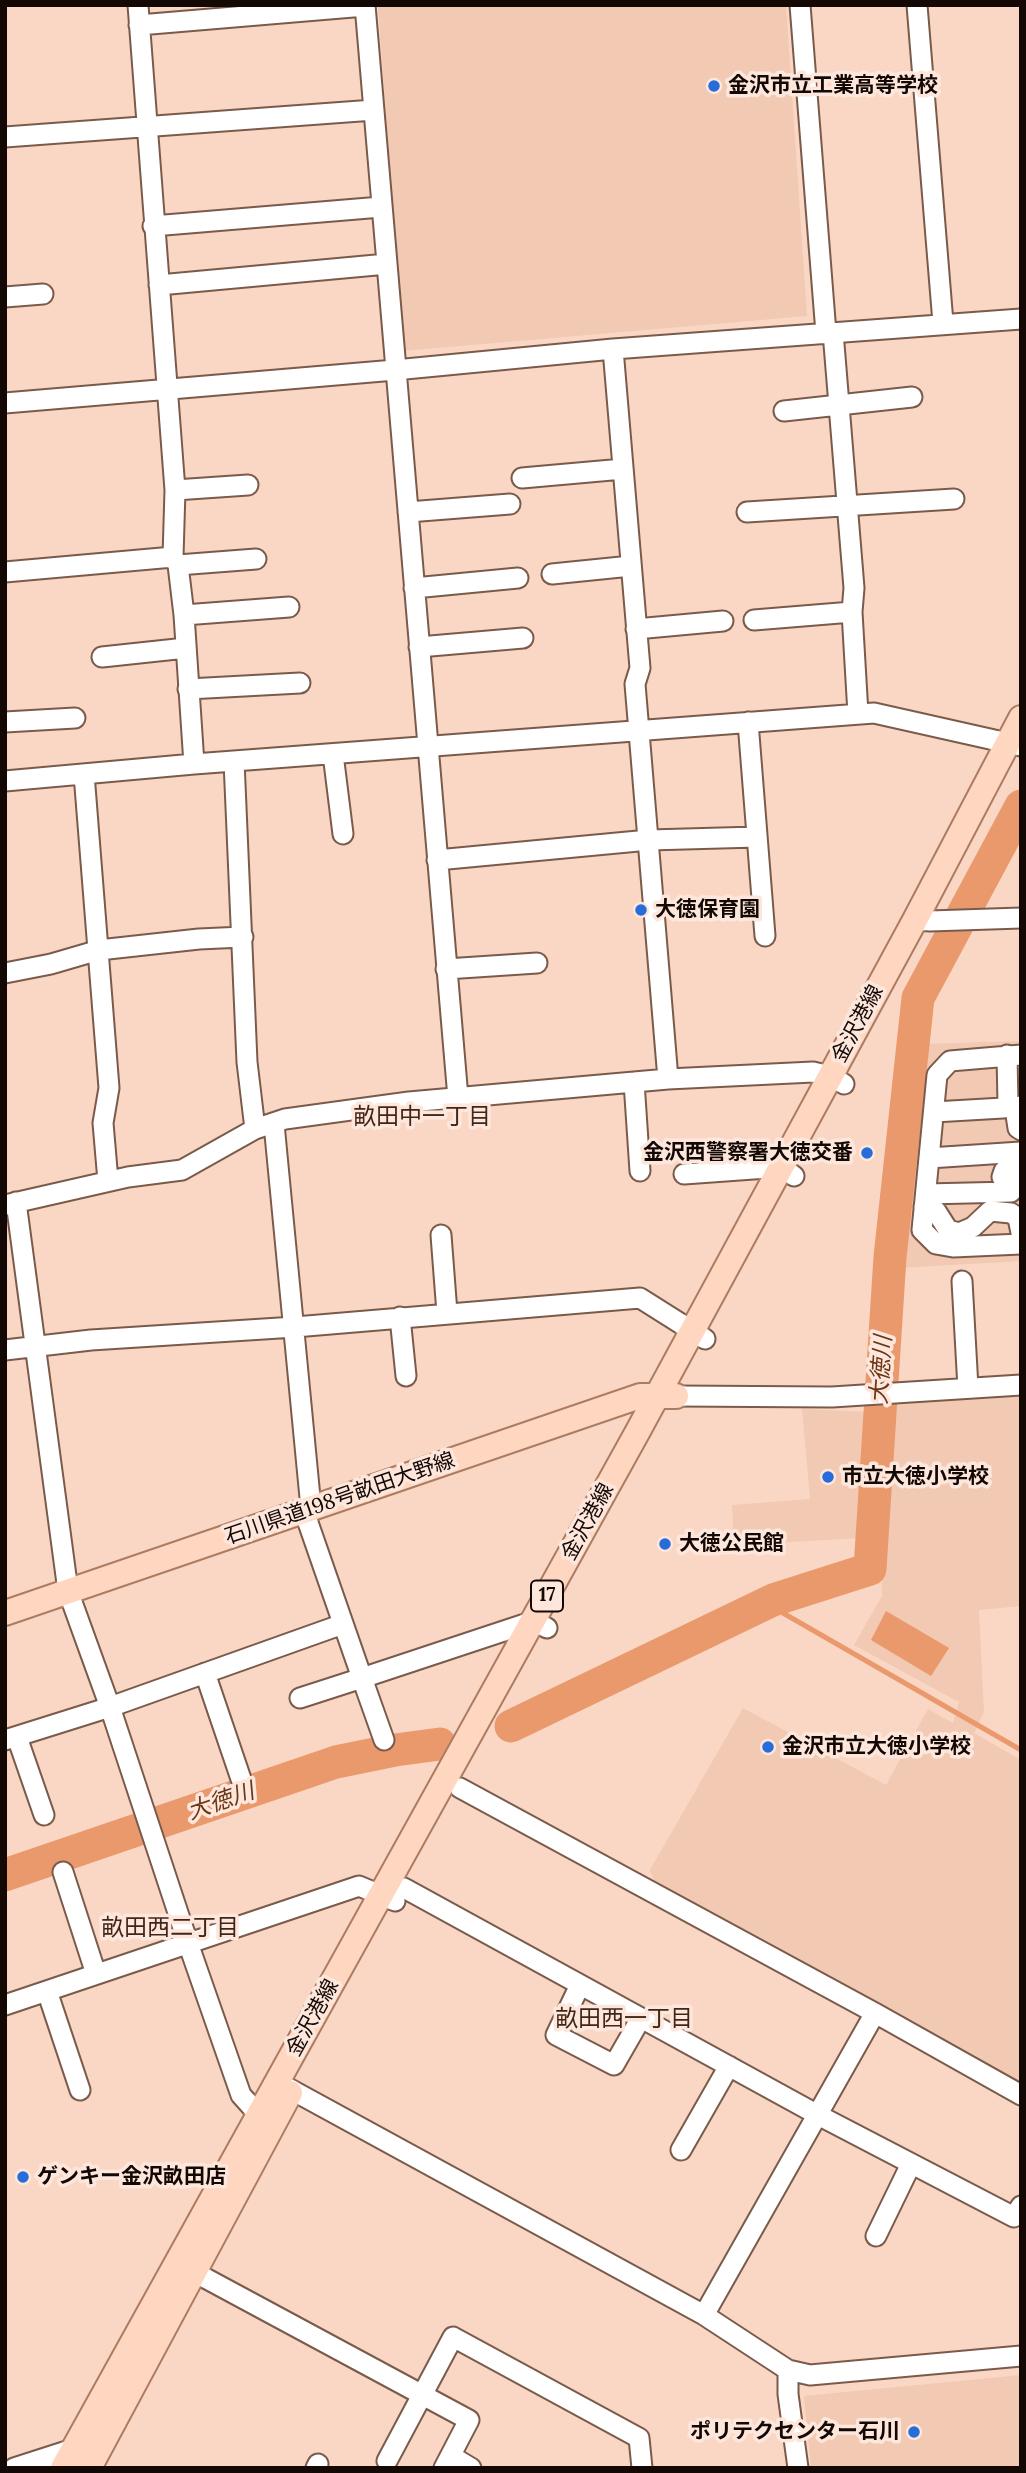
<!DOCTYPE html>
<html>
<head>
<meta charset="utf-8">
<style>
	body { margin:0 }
	#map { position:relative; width:1026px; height:2473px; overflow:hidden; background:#fad7c4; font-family:Lora,serif }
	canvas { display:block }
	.frame { position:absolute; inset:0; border:7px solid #130804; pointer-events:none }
</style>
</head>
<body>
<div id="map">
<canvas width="1026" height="2473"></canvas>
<div class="frame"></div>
</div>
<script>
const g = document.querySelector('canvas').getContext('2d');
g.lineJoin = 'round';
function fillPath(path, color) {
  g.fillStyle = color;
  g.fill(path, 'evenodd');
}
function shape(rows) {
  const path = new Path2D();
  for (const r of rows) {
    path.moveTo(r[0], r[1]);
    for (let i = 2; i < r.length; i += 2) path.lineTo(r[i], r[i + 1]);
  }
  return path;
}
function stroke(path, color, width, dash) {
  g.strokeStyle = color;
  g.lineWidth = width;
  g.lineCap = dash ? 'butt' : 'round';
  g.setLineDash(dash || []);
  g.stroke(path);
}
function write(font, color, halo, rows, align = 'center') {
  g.font = font + ' Lora,"Noto Sans JP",serif';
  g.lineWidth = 7;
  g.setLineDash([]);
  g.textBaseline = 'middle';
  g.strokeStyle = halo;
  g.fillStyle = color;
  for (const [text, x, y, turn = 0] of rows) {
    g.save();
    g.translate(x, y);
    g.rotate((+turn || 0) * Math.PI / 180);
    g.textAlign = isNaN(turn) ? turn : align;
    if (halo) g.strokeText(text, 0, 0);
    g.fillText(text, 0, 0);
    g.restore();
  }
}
fillPath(shape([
	[378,5,786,5,807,316,403,351],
	[1021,1041,1021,1261,899,1268,922,1044],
	[1021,1394,1021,1606,979,1610,984,1712,974,1733,1021,1760,1021,2085,656,1886,650,1870,743,1708,886,1785,928,1709,953,1723,959,1702,854,1645,882,1596,880,1537,734,1545,732,1505,810,1499,802,1409,870,1412,871,1403],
	[1021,2375,1021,2468,811,2468,804,2396]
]), '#f2c9b2');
fillPath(shape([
	[886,1611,949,1648,931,1676,871,1640]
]), '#ea996c');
stroke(shape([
	[773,1600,783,1613,1021,1750]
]), '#ea996c', 5);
stroke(shape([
	[511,1726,773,1600,870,1569,890,1257,918,998,1021,806],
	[5,1875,336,1762,395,1750,440,1744]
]), '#ea996c', 33);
const minor = shape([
	[138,5,175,490,173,557,178,565,184,615,194,764],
	[365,5,458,1098],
	[800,5,826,333],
	[917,5,943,323],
	[139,25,365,6],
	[5,137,374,110],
	[153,226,381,207],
	[159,285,387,264],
	[5,297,43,294],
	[833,332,854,588,852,612,858,714],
	[613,349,640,668,635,684,668,1079,813,1072,830,1076,844,1084],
	[5,403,395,370,613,349,1021,319],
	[784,411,912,397],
	[522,478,623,469],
	[175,490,248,485],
	[408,512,510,504],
	[747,512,954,499],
	[178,565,256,559],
	[5,572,173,557],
	[552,574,631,566],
	[414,588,518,578],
	[184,615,289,607],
	[754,620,852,612],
	[636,629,723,621],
	[419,647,523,638],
	[102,657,186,648],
	[188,689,300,683],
	[5,722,75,718],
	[748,722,765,936],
	[333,754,343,834],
	[234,761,247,1062,255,1129],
	[84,774,109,1088,103,1123,108,1181],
	[5,781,194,764,874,713,1021,746],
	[437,860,649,840,757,837],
	[915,920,930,921,1021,918],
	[446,969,537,963],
	[5,973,51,964,99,950,199,939,243,937],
	[1021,1055,950,1061,937,1075,922,1230,936,1244,953,1247,1021,1244],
	[634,1082,640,1171],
	[1021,1106,1016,1115,1018,1128,1021,1130],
	[934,1112,1003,1108,1008,1105,1007,1055],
	[274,1124,311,1508],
	[929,1158,1021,1152],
	[684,1174,781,1167,794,1176],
	[1020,1183,1010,1186,1005,1183,1002,1177,1004,1171,1009,1167,1016,1167,1021,1171],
	[926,1194,1011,1192,1010,1186],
	[16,1202,68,1591,110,1707,188,1943,241,2095,258,2114,270,2121],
	[5,1205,128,1177,182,1170,255,1129,285,1119,409,1102,668,1079],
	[924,1207,936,1211,948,1230,959,1233,973,1227,990,1211,1011,1213,1018,1218,1021,1233],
	[441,1235,447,1313],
	[962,1281,968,1388],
	[400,1317,406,1376],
	[5,1350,91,1340,295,1327,640,1298,705,1339],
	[676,1396,832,1397,1021,1385],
	[304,1511,362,1678,534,1621,547,1628],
	[205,1673,241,1779],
	[300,1698,362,1678,384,1740],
	[17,1737,44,1815],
	[5,1740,110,1707,343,1624],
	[460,1788,875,2013,1021,2095],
	[63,1872,96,1974],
	[404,1888,818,2115,1014,2217,1021,2206],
	[580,1985,556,2035,614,2065,641,2018],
	[47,1991,80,2090],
	[5,2005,359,1886,395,1901],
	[279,2083,704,2315,788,2370,810,2375,1021,2356],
	[681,2150,729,2066],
	[876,2236,911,2164],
	[194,2272,469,2420,444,2468],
	[704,2315,875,2013],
	[788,2370,788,2394,798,2468],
	[451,2456,471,2468],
	[387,2461,453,2337,639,2438,642,2468],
	[14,2468,73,2449],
	[316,2468,318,2464]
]);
const major = shape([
	[5,1613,640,1396,676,1396],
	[63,2468,638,1431,915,920,1021,718],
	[89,2468,290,2093]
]);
stroke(minor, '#7a5b4b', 23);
stroke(major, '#ac7c62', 28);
stroke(minor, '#fff', 19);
stroke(major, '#ffd6bf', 24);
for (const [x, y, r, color] of [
	[714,86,7,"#276cd8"],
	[641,910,7,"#276cd8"],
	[867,1153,7,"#276cd8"],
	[828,1477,7,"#276cd8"],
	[665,1544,7,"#276cd8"],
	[768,1747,7,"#276cd8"],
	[23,2177,7,"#276cd8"],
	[914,2432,7,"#276cd8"]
]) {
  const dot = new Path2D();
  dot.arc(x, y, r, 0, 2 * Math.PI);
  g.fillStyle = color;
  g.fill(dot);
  stroke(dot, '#fde7dc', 2.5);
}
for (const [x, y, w] of [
	[547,1596,32]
]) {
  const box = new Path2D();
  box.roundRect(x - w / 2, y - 15.5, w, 31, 5);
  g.fillStyle = '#fde7dc';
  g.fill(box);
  stroke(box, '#130804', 2);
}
write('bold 19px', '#130804', null, [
	["17",547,1596]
]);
write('bold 21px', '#130804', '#fde7dc', [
	["金沢市立工業高等学校",728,86],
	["大徳保育園",655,910],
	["金沢西警察署大徳交番",853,1153,"right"],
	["市立大徳小学校",842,1477],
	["大徳公民館",679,1544],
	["金沢市立大徳小学校",782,1747],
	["ゲンキー金沢畝田店",37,2177],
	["ポリテクセンター石川",900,2432,"right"]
], 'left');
write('21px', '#130804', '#fde7dc', [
	["金沢港線",858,1024,-62],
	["石川県道198号畝田大野線",340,1499,-19],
	["金沢港線",588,1522,-61],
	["金沢港線",313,2018,-61]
]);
write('23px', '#412617', '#fde7dc', [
	["畝田中一丁目",422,1117],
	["畝田西二丁目",170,1928],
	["畝田西一丁目",624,2019]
]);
write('italic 23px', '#6a3615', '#fde7dc', [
	["大徳川",882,1370,-86],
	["大徳川",221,1802,-19]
]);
</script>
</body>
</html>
